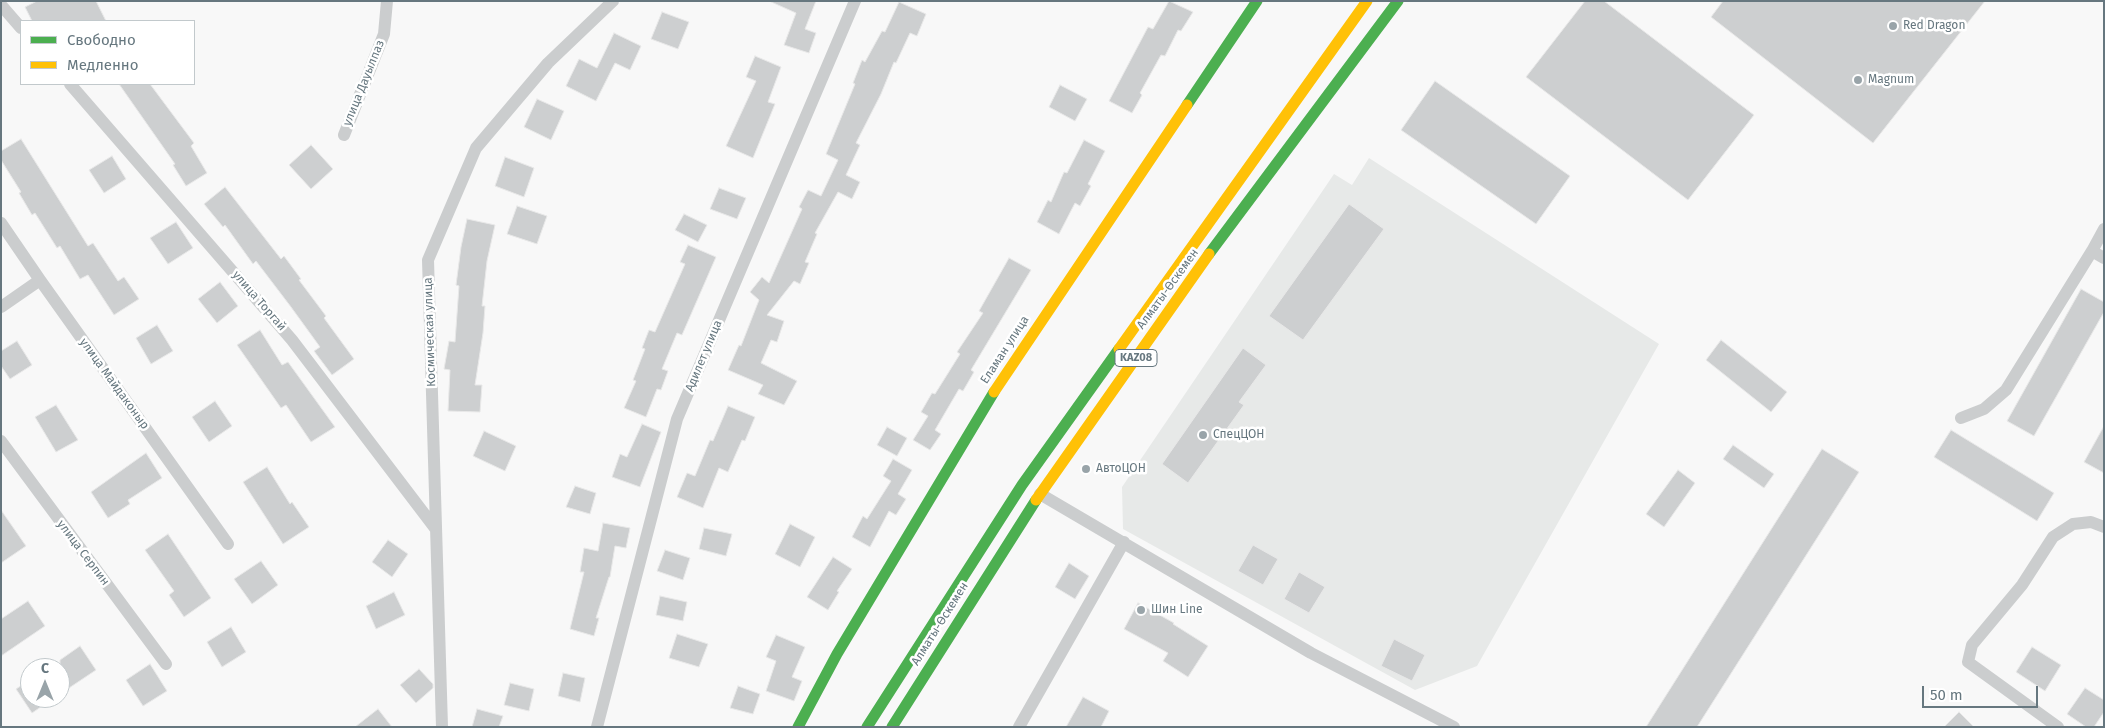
<!DOCTYPE html>
<html>
<head>
<meta charset="utf-8">
<style>
	body { margin:0 }
	#map { position:relative; width:2105px; height:728px; overflow:hidden; background:#f8f8f8; font-family:"Fira Sans",sans-serif }
	canvas { display:block }
	.frame { position:absolute; inset:0; border:2px solid #66777f; pointer-events:none }
	.legend { position:absolute; left:20px; top:20px; width:175px; height:65px; box-sizing:border-box; background:#fff; border:1px solid #c2c9cc; margin:0; padding:6px 9px; list-style:none; font-size:15px; color:#66777f }
	.legend li { display:flex; align-items:center; gap:10px; height:25px }
	.legend b { width:25px; border:1px solid #c2c9cc }
	.north { position:absolute; left:20px; top:658px; width:50px; height:50px; box-sizing:border-box; background:#fff; border:1px solid #c2c9cc; border-radius:50%; rotate:0deg; font-size:14px; font-weight:700; line-height:20px; text-align:center; color:#66777f }
	.north::after { content:''; display:block; margin:auto; width:18px; height:22px; background:#99a4a9; clip-path:polygon(50% 0,100% 100%,50% 72%,0 100%) }
	.scale { position:absolute; left:1922px; top:686px; width:116px; height:22px; box-sizing:border-box; border:2px solid #66777f; border-top:0; padding-left:6px; font-size:15px; line-height:18px; white-space:nowrap; color:#66777f; -webkit-text-stroke:4px #fff; paint-order:stroke }
</style>
</head>
<body>
<div id="map">
<canvas width="2105" height="728"></canvas>
<div class="frame"></div>
<ul class="legend">
<li><b style="height:6px;background:#4caf50"></b>Свободно</li>
<li><b style="height:6px;background:#ffc107"></b>Медленно</li>
</ul>
<div class="north">С</div>
<div class="scale">50 m</div>
</div>
<script>
const g = document.querySelector('canvas').getContext('2d');
g.lineJoin = 'round';
function fillPath(path, color) {
  g.fillStyle = color;
  g.fill(path, 'evenodd');
}
function shape(rows) {
  const path = new Path2D();
  for (const r of rows) {
    path.moveTo(r[0], r[1]);
    for (let i = 2; i < r.length; i += 2) path.lineTo(r[i], r[i + 1]);
  }
  return path;
}
function stroke(path, color, width, dash) {
  g.strokeStyle = color;
  g.lineWidth = width;
  g.lineCap = dash ? 'butt' : 'round';
  g.setLineDash(dash || []);
  g.stroke(path);
}
function write(font, color, halo, rows, align = 'center') {
  g.font = font + ' "Fira Sans",sans-serif';
  g.lineWidth = 5;
  g.setLineDash([]);
  g.textBaseline = 'middle';
  g.strokeStyle = halo;
  g.fillStyle = color;
  for (const [text, x, y, turn = 0] of rows) {
    g.save();
    g.translate(x, y);
    g.rotate((+turn || 0) * Math.PI / 180);
    g.textAlign = isNaN(turn) ? turn : align;
    if (halo) g.strokeText(text, 0, 0);
    g.fillText(text, 0, 0);
    g.restore();
  }
}
fillPath(shape([
	[1369,158,1659,344,1477,666,1415,690,1123,529,1122,487,1334,174,1352,185]
]), '#e7e9e8');
const building = shape([
	[37,1,96,1,106,21,32,21,25,7,37,1],
	[769,1,816,1,805,29,816,33,809,53,784,45,796,13,769,1],
	[1169,1,1193,12,1181,31,1178,30,1165,56,1161,55,1140,93,1142,95,1132,113,1109,101,1148,27,1153,29,1169,1],
	[1585,1,1604,1,1754,115,1688,200,1526,77,1585,1],
	[1723,1,1985,1,1873,143,1711,17,1723,1],
	[899,2,926,14,917,36,910,33,896,63,894,62,881,94,856,143,860,145,846,175,860,182,852,199,838,192,815,233,817,234,805,262,809,263,800,284,794,281,767,315,784,321,777,342,771,340,761,363,797,381,784,405,758,394,763,385,728,370,739,345,741,346,759,300,750,292,762,277,769,283,802,209,799,207,808,190,821,196,838,160,826,154,855,84,853,83,862,60,865,62,882,31,885,32,899,2],
	[662,12,689,22,678,49,651,39,662,12],
	[614,33,641,46,630,70,615,63,596,101,566,86,579,59,597,68,614,33],
	[755,56,781,67,768,102,775,104,753,158,726,146,756,81,746,77,755,56],
	[1435,81,1570,176,1536,224,1401,130,1435,81],
	[119,84,150,84,194,143,191,146,207,173,186,186,173,165,175,164,119,84],
	[1060,85,1087,99,1075,121,1049,107,1060,85],
	[537,99,564,111,551,140,524,127,537,99],
	[21,139,88,246,93,243,118,281,124,277,139,299,114,315,88,275,80,279,60,246,57,248,35,213,32,215,19,193,21,192,1,160,1,151,21,139],
	[1084,140,1105,151,1088,184,1091,186,1080,206,1075,203,1059,234,1037,222,1048,200,1051,202,1064,172,1067,173,1084,140],
	[311,145,333,169,311,189,289,165,311,145],
	[112,156,126,179,104,193,89,170,112,156],
	[505,157,534,168,524,197,495,186,505,157],
	[225,187,281,259,284,256,301,279,299,280,326,316,324,318,354,359,332,375,314,351,320,347,291,307,256,261,253,264,225,225,223,227,204,204,225,187],
	[719,188,746,198,737,219,710,209,719,188],
	[1349,204,1384,229,1303,340,1269,316,1349,204],
	[517,206,547,216,537,244,507,234,517,206],
	[684,214,707,225,698,242,675,230,684,214],
	[467,219,495,225,487,261,482,306,485,306,483,333,475,385,482,385,480,412,448,411,450,370,444,369,449,341,455,342,459,286,456,285,461,247,467,219],
	[176,222,193,248,168,264,150,238,176,222],
	[688,245,716,257,682,335,677,333,662,369,668,371,661,390,657,389,646,417,624,408,636,381,633,380,645,349,642,348,649,330,655,332,685,264,680,262,688,245],
	[1009,258,1031,270,971,370,974,372,963,391,959,389,935,430,941,434,930,450,913,440,928,416,921,412,932,393,935,394,960,354,957,352,983,313,979,311,1009,258],
	[220,282,238,306,217,323,198,299,220,282],
	[2081,289,2104,302,2104,312,2034,436,2007,421,2081,289],
	[157,325,173,351,151,364,136,338,157,325],
	[260,330,282,365,288,362,335,427,311,442,286,405,281,408,237,345,260,330],
	[1721,340,1787,392,1771,412,1706,360,1721,340],
	[17,341,32,365,10,379,1,366,1,351,17,341],
	[1243,348,1266,365,1239,402,1244,405,1188,483,1162,464,1243,348],
	[215,401,232,426,209,442,192,417,215,401],
	[56,405,78,440,56,452,35,417,56,405],
	[728,406,755,417,745,441,742,440,728,472,719,468,703,508,677,497,687,473,695,476,710,440,713,441,728,406],
	[642,424,661,432,640,487,612,477,620,454,627,457,642,424],
	[2104,426,2104,473,2084,462,2104,426],
	[887,427,907,438,897,456,877,445,887,427],
	[1951,430,2054,493,2037,521,1934,457,1951,430],
	[484,431,516,446,505,471,473,456,484,431],
	[1733,445,1774,474,1764,488,1723,459,1733,445],
	[1822,449,1859,472,1697,727,1646,727,1822,449],
	[146,453,162,478,128,500,130,504,108,518,91,492,146,453],
	[893,459,912,470,898,494,906,499,896,515,889,511,870,547,852,537,863,516,867,519,891,481,883,476,893,459],
	[267,467,290,504,292,502,309,527,283,544,243,482,267,467],
	[1678,470,1695,483,1664,527,1646,514,1678,470],
	[575,486,596,493,590,514,566,507,575,486],
	[1,510,26,546,1,563,1,510],
	[603,523,630,528,626,548,615,546,610,577,609,577,596,618,599,618,594,636,570,629,584,572,580,572,584,548,598,551,603,523],
	[790,524,815,537,800,567,775,554,790,524],
	[704,528,732,534,726,556,699,549,704,528],
	[168,534,211,598,184,617,169,595,174,591,145,550,168,534],
	[388,540,408,554,392,577,372,562,388,540],
	[1253,545,1278,559,1263,585,1238,571,1253,545],
	[665,550,690,558,683,580,657,571,665,550],
	[833,557,852,569,837,591,839,592,828,610,807,597,833,557],
	[261,561,278,585,252,604,234,579,261,561],
	[1069,563,1089,576,1075,599,1055,587,1069,563],
	[1299,572,1325,587,1309,613,1284,599,1299,572],
	[394,592,405,615,376,629,366,606,394,592],
	[660,596,687,602,683,621,656,615,660,596],
	[28,601,45,626,1,656,1,619,28,601],
	[1138,603,1174,623,1173,624,1208,646,1188,677,1163,661,1168,653,1124,629,1138,603],
	[231,627,246,652,222,667,207,642,231,627],
	[677,634,708,644,699,667,669,658,677,634],
	[776,635,805,647,792,677,802,681,794,701,766,691,776,661,766,657,776,635],
	[1394,639,1425,655,1412,681,1381,666,1394,639],
	[80,646,96,670,60,694,60,660,80,646],
	[2032,647,2061,665,2045,691,2016,672,2032,647],
	[150,664,167,691,143,706,126,680,150,664],
	[419,669,433,684,433,688,416,703,400,685,419,669],
	[563,673,585,678,580,702,558,696,563,673],
	[30,680,30,698,54,698,32,713,16,689,30,680],
	[510,683,534,689,529,711,504,705,510,683],
	[738,686,760,694,753,714,730,708,738,686],
	[2085,688,2104,700,2104,712,2094,727,2086,727,2067,714,2085,688],
	[1083,697,1109,711,1101,727,1066,727,1083,697],
	[378,709,392,727,355,727,378,709],
	[477,709,503,716,499,727,472,727,477,709],
	[1959,712,1974,727,1944,727,1959,712]
]);
fillPath(building, '#cdcfd0');
stroke(building, '#e8e8e8', 1);
stroke(shape([
	[1,5,21,28],
	[70,84,292,340,435,528],
	[344,135,384,34,387,1],
	[1,223,40,280,228,544],
	[2092,251,2104,258],
	[1,307,40,280],
	[1961,418,1984,409,2006,390,2092,251,2104,229],
	[1,441,166,664],
	[1040,494,1311,653,1454,727],
	[442,727,428,260,476,148,548,63,613,1],
	[597,727,677,419,855,1],
	[1019,727,1124,542],
	[2058,727,1968,662,1972,645,2022,585,2053,537,2073,524,2091,522,2104,527]
]), '#cbcdce', 12);
stroke(shape([
	[1187,105,1257,1],
	[1209,254,1398,1],
	[798,727,837,654,994,392],
	[867,727,1022,485,1119,349],
	[892,727,1036,500]
]), '#4caf50', 11);
stroke(shape([
	[1119,349,1367,1],
	[994,392,1187,105],
	[1036,500,1209,254]
]), '#ffc107', 11);
for (const [x, y, r, color] of [
	[1893,26,5,"#99a4a9"],
	[1858,80,5,"#99a4a9"],
	[1203,435,5,"#99a4a9"],
	[1086,469,5,"#99a4a9"],
	[1141,610,5,"#99a4a9"]
]) {
  const dot = new Path2D();
  dot.arc(x, y, r, 0, 2 * Math.PI);
  g.fillStyle = color;
  g.fill(dot);
  stroke(dot, '#fff', 2);
}
for (const [x, y, w] of [
	[1136,358,42]
]) {
  const box = new Path2D();
  box.roundRect(x - w / 2, y - 8.5, w, 17, 4);
  g.fillStyle = '#fff';
  g.fill(box);
  stroke(box, '#66777f', 1);
}
write('bold 11px', '#66777f', null, [
	["KAZ08",1136,358]
]);
write('12px', '#66777f', '#fff', [
	["Red Dragon",1903,26],
	["Magnum",1868,80],
	["СпецЦОН",1213,435],
	["АвтоЦОН",1096,469],
	["Шин Line",1151,610]
], 'left');
write('12px', '#66777f', '#fff', [
	["улица Дауылпаз",364,83,-68],
	["Алматы-Өскемен",1168,289,-54],
	["улица Торгай",259,301,49],
	["Космическая улица",430,332,-92],
	["Еламан улица",1005,350,-57],
	["Адилет улица",704,356,-67],
	["улица Майдаконыр",114,384,54],
	["улица Серпин",83,553,53],
	["Алматы-Өскемен",940,624,-58]
]);
</script>
</body>
</html>
